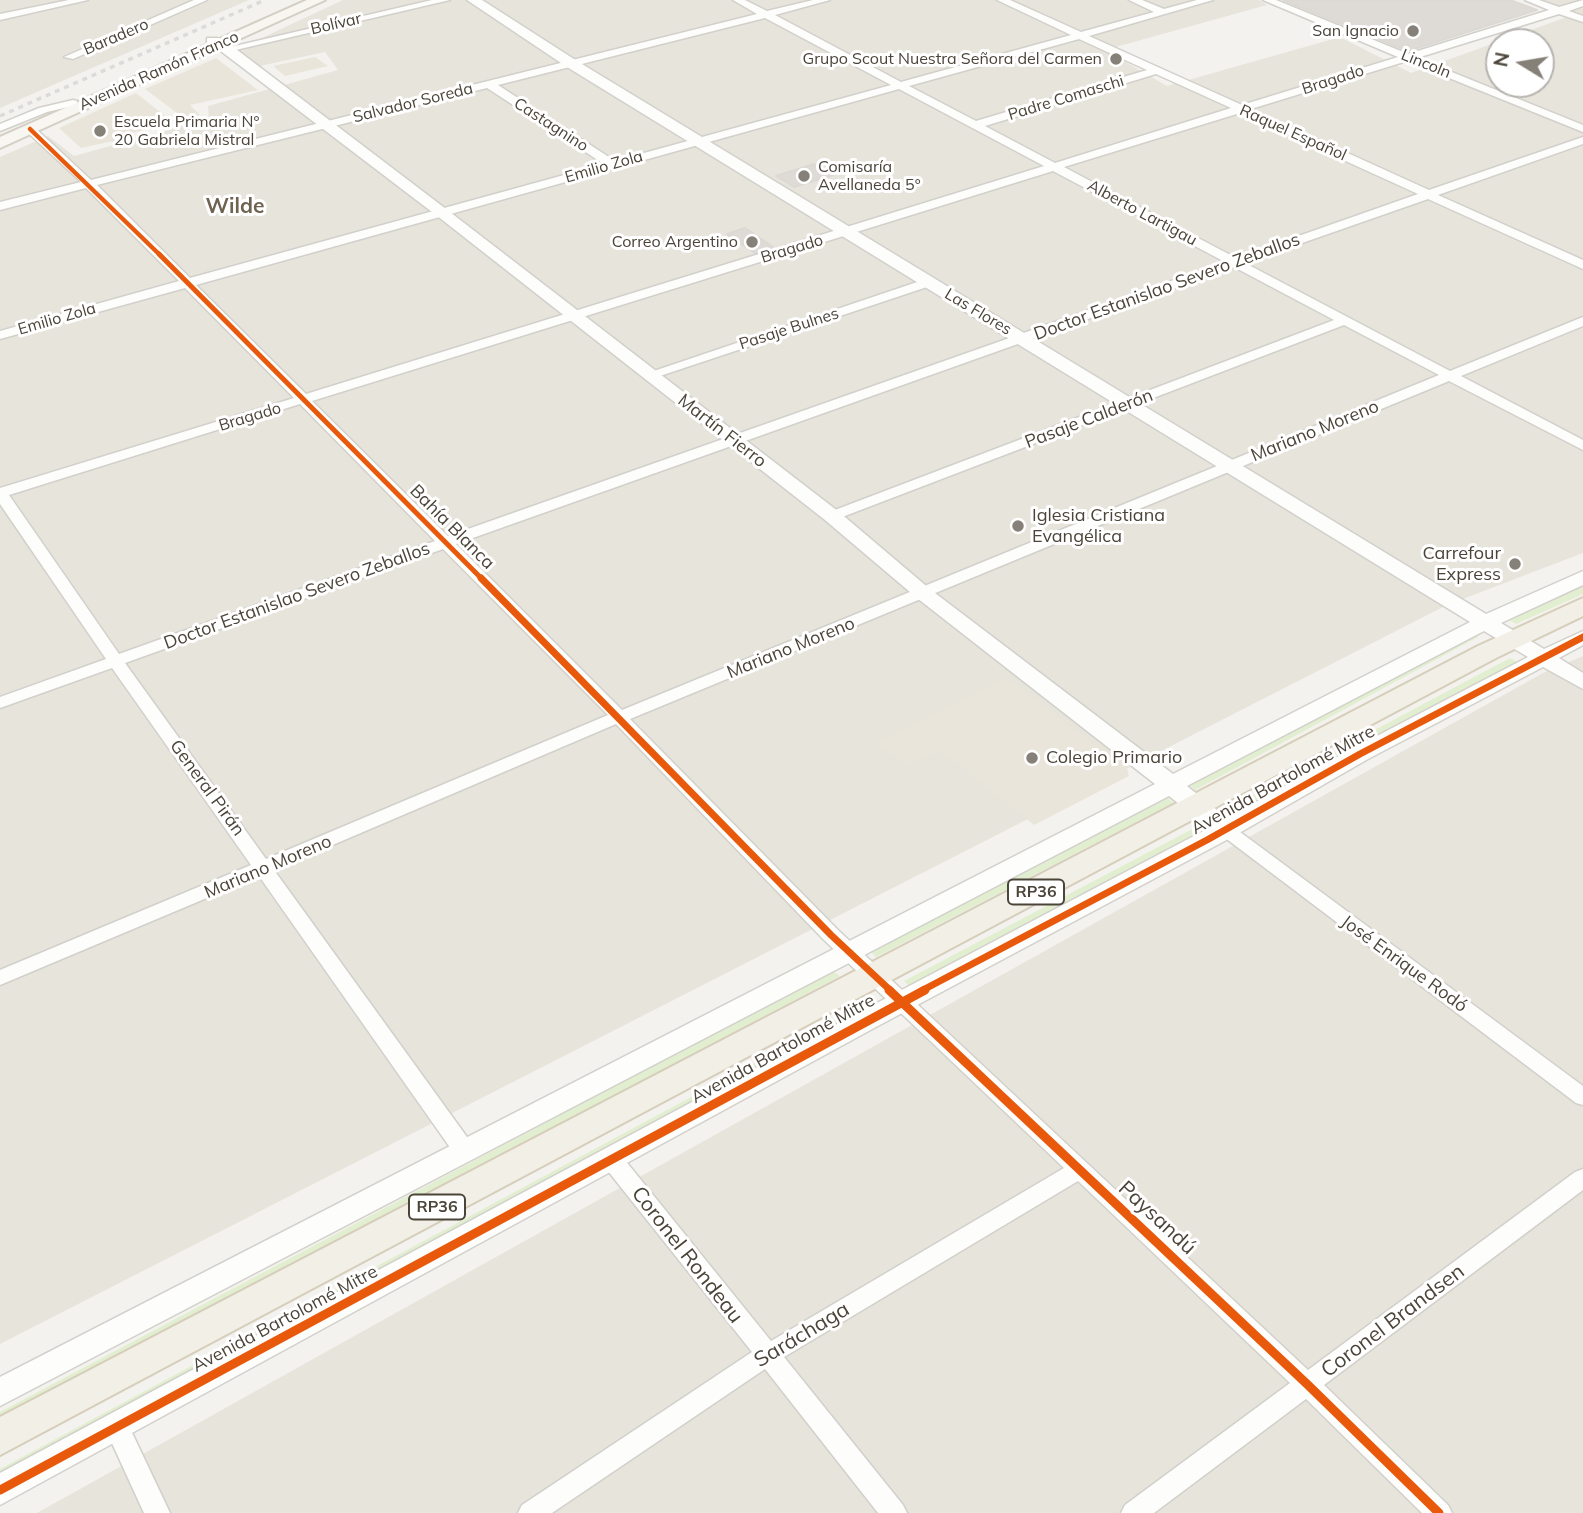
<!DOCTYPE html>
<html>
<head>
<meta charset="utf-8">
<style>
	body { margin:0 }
	#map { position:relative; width:1583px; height:1513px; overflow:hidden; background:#f4f2ee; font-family:Mulish,sans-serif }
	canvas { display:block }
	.north { position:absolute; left:1485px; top:28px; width:70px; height:70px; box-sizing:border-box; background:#fff; border:2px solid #b7b4b0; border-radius:50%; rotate:281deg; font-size:19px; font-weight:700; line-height:28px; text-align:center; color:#4b4439 }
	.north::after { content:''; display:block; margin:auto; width:24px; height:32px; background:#868178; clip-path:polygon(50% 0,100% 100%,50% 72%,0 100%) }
</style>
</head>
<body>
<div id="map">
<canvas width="1583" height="1513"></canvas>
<div class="north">N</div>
</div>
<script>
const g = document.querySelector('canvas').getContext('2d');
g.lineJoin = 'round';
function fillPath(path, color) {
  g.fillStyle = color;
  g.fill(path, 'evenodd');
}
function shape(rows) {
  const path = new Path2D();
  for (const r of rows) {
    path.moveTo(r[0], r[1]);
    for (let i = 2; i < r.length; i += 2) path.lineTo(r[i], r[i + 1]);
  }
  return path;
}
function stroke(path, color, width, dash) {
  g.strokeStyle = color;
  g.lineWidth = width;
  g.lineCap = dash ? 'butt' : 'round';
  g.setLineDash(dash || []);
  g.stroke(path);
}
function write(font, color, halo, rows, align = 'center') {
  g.font = font + ' Mulish,sans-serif';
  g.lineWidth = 6;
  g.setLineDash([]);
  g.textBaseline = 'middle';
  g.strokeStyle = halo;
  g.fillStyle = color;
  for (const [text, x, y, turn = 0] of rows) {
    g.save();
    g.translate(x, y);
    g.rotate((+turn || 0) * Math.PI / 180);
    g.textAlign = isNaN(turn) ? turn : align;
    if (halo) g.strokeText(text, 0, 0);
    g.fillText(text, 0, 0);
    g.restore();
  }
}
fillPath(shape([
	[0,0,249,0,0,108],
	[343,0,1259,0,1267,5,1105,50,1167,86,1340,37,1411,73,1578,13,1541,0,1583,0,1583,553,1447,605,0,1344,0,157,48,136,74,156,209,119,208,106,338,70,325,52,255,67,232,52],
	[1499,42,1541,42,1541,84,1499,84],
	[1583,656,1583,1513,37,1513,1543,673]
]), '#e7e4dc');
fillPath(shape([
	[315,57,328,66,285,76,273,66],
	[216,58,258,90,190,105,200,115,185,119,145,89],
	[136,93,173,122,128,134,132,137,81,148,59,128],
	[1007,679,1127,768,1129,776,1034,825,941,751,904,765,876,742]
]), '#eae5da');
fillPath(shape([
	[1583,585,1583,594,1516,624,1507,619],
	[1474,634,1478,637,1195,790,1190,785],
	[1510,658,1517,662,1230,814,1224,810],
	[1167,797,1173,803,876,957,870,951],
	[1200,825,1206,828,910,987,904,981],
	[832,971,840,976,0,1422,0,1412],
	[864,1004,868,1008,0,1480,0,1469]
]), '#e1eecf');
const building = shape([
	[1283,0,1510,0,1537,10,1408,51,1283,0],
	[814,164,833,175,794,187,776,176,814,164],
	[745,228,773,247,755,253,727,234,745,228]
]);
fillPath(building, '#dedbd6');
stroke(building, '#dcd9d4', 2);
const minor = shape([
	[69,0,88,0,0,20,0,14,69,0],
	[194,0,207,0,73,59,64,57,194,0],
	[432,0,450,0,227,52,222,49,432,0],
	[733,0,745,0,767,11,813,0,830,0,775,15,901,82,1071,35,997,0,1010,0,1081,32,1154,12,1129,0,1142,0,1164,9,1197,0,1213,0,1089,36,1242,105,1398,57,1263,0,1276,0,1408,54,1549,10,1525,0,1539,0,1559,7,1583,0,1583,6,1569,11,1583,16,1583,22,1559,14,1417,58,1583,125,1583,132,1407,61,1251,109,1429,190,1583,137,1583,144,1438,195,1583,260,1583,269,1428,199,1245,263,1450,371,1583,317,1583,326,1461,376,1583,440,1583,450,1449,381,630,719,838,930,1308,1370,1575,1172,1583,1169,1583,1190,1324,1385,1448,1505,1452,1513,1422,1513,1306,1399,1154,1513,1121,1513,1125,1505,1290,1383,1078,1181,784,1357,903,1505,907,1513,878,1513,765,1369,552,1513,518,1513,522,1505,752,1352,604,1166,601,1160,604,1154,612,1151,620,1154,771,1341,1064,1168,824,940,616,724,274,870,472,1144,475,1150,472,1156,464,1159,456,1156,259,876,0,985,0,970,251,865,112,668,0,708,0,697,106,659,0,504,0,488,294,398,185,288,0,339,0,331,179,281,86,188,0,210,0,202,81,182,26,131,26,127,34,127,91,180,757,14,733,0],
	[765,18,891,85,615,161,498,85,765,18],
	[1079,39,1147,70,976,121,909,86,1079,39],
	[1156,74,1231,108,1055,163,985,126,1156,74],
	[487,88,604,164,190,278,97,185,487,88],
	[899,89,1044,166,306,394,196,285,899,89],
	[1240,113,1418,194,1236,258,1064,167,1240,113],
	[1053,171,1225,262,448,536,312,401,1053,171],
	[1234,267,1334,320,827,513,824,516,832,521,837,519,1344,325,1439,375,622,710,456,544,1234,267],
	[300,404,435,541,119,654,9,495,300,404],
	[443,549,608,715,266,859,125,663,443,549],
	[73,100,77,101,77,105,47,112,0,131,0,124,39,108,73,100],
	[929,278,933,279,933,285,654,378,649,379,642,375,929,278],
	[1226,824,1232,826,1583,1086,1583,1105,1576,1103,1220,834,1217,830,1220,826,1226,824],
	[117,1417,126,1420,170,1513,144,1513,105,1428,108,1420,117,1417]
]);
const tertiary = shape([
	[467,0,482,0,577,61,1486,614,1583,571,1583,585,1501,623,1544,649,1583,631,1583,645,1559,658,1583,673,1583,689,1543,667,1368,759,1234,836,876,1027,0,1505,0,1473,858,1013,1209,828,1169,796,0,1406,0,1377,1155,784,917,598,825,520,436,215,222,52,207,44,207,38,217,38,232,46,446,209,839,512,931,590,1173,774,1470,622,567,67,467,0],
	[1484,631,1528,657,1352,749,1227,818,1187,786,1484,631]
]);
const secondary = shape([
	[307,0,325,0,0,148,0,137,307,0]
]);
const primary = shape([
	[1583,598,1583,616,1496,658,0,1455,0,1417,1478,646,1583,598]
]);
stroke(minor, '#d2d0cb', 3);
stroke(tertiary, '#d2d0cb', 3);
stroke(secondary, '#d3cfc5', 4);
stroke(primary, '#d6cebb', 4);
fillPath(minor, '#fdfdfc');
fillPath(tertiary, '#fdfdfc');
fillPath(secondary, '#f7f6f1');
fillPath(primary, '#f2efe6');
stroke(shape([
	[0,116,265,0]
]), '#dbdbda', 3.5, [5, 5]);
stroke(shape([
	[30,129,161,256]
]), '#e8590c', 4.5);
stroke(shape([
	[159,254,483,580]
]), '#e8590c', 5);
stroke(shape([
	[481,578,831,935,891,991],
	[921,991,1207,840,1360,754,1583,637]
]), '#e8590c', 7);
stroke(shape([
	[889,990,1308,1385,1439,1513],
	[0,1490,925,990]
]), '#e8590c', 9);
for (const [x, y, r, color] of [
	[1413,31,7,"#868178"],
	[1116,59,7,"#868178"],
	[100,131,7,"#868178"],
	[804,176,7,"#868178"],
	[752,242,7,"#868178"],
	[1018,526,7,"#868178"],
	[1515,564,7,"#868178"],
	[1032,758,7,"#868178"]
]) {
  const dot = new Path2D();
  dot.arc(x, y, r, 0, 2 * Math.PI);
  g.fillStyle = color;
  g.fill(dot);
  stroke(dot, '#fff', 2.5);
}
write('16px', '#4b4439', '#fff', [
	["Bolívar",336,24,-13],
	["Baradero",116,37,-23],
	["Lincoln",1426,64,22],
	["Avenida Ramón Franco",159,71,-24],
	["Bragado",1333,80,-18],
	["Padre Comaschi",1066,98,-17],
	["Salvador Soreda",413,103,-14],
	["Castagnino",551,125,33],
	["Raquel Español",1293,133,24],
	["Emilio Zola",604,167,-16],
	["Alberto Lartigau",1142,213,28],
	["Bragado",792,249,-17],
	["Las Flores",978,312,31],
	["Emilio Zola",57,319,-16],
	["Pasaje Bulnes",789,329,-18],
	["Bragado",250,417,-17]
]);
write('16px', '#4b4439', '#fff', [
	["San Ignacio",1399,31],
	["Grupo Scout Nuestra Señora del Carmen",1102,59],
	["Escuela Primaria N°",114,122,"left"],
	["20 Gabriela Mistral",114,140,"left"],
	["Comisaría",818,167,"left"],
	["Avellaneda 5°",818,185,"left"],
	["Correo Argentino",738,242]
], 'right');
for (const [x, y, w] of [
	[1036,892,56],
	[437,1207,56]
]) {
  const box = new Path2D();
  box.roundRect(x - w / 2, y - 12.5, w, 25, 5);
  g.fillStyle = '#fff';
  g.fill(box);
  stroke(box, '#4b4439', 2);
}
write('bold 16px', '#4b4439', null, [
	["RP36",1036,892],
	["RP36",437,1207]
]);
write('18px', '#4b4439', '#fff', [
	["Doctor Estanislao Severo Zeballos",1167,287,-20],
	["Pasaje Calderón",1089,419,-21],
	["Martín Fierro",722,431,38],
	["Mariano Moreno",1315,431,-22],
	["Bahía Blanca",452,527,45],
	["Doctor Estanislao Severo Zeballos",297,596,-20],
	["Mariano Moreno",791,648,-22],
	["Avenida Bartolomé Mitre",1283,780,-29],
	["General Pirán",207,788,54],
	["Mariano Moreno",268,867,-23],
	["José Enrique Rodó",1404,964,36],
	["Avenida Bartolomé Mitre",783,1049,-29],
	["Avenida Bartolomé Mitre",285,1319,-28]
]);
write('18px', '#4b4439', '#fff', [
	["Iglesia Cristiana",1032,516],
	["Evangélica",1032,537],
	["Carrefour",1501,554,"right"],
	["Express",1501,575,"right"],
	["Colegio Primario",1046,758]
], 'left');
write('bold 21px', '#6e6250', '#fff', [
	["Wilde",235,207]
]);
write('21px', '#4b4439', '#fff', [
	["Paysandú",1157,1218,43],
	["Coronel Rondeau",687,1255,52],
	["Coronel Brandsen",1393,1321,-37],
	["Saráchaga",802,1335,-31]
]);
</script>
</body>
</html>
